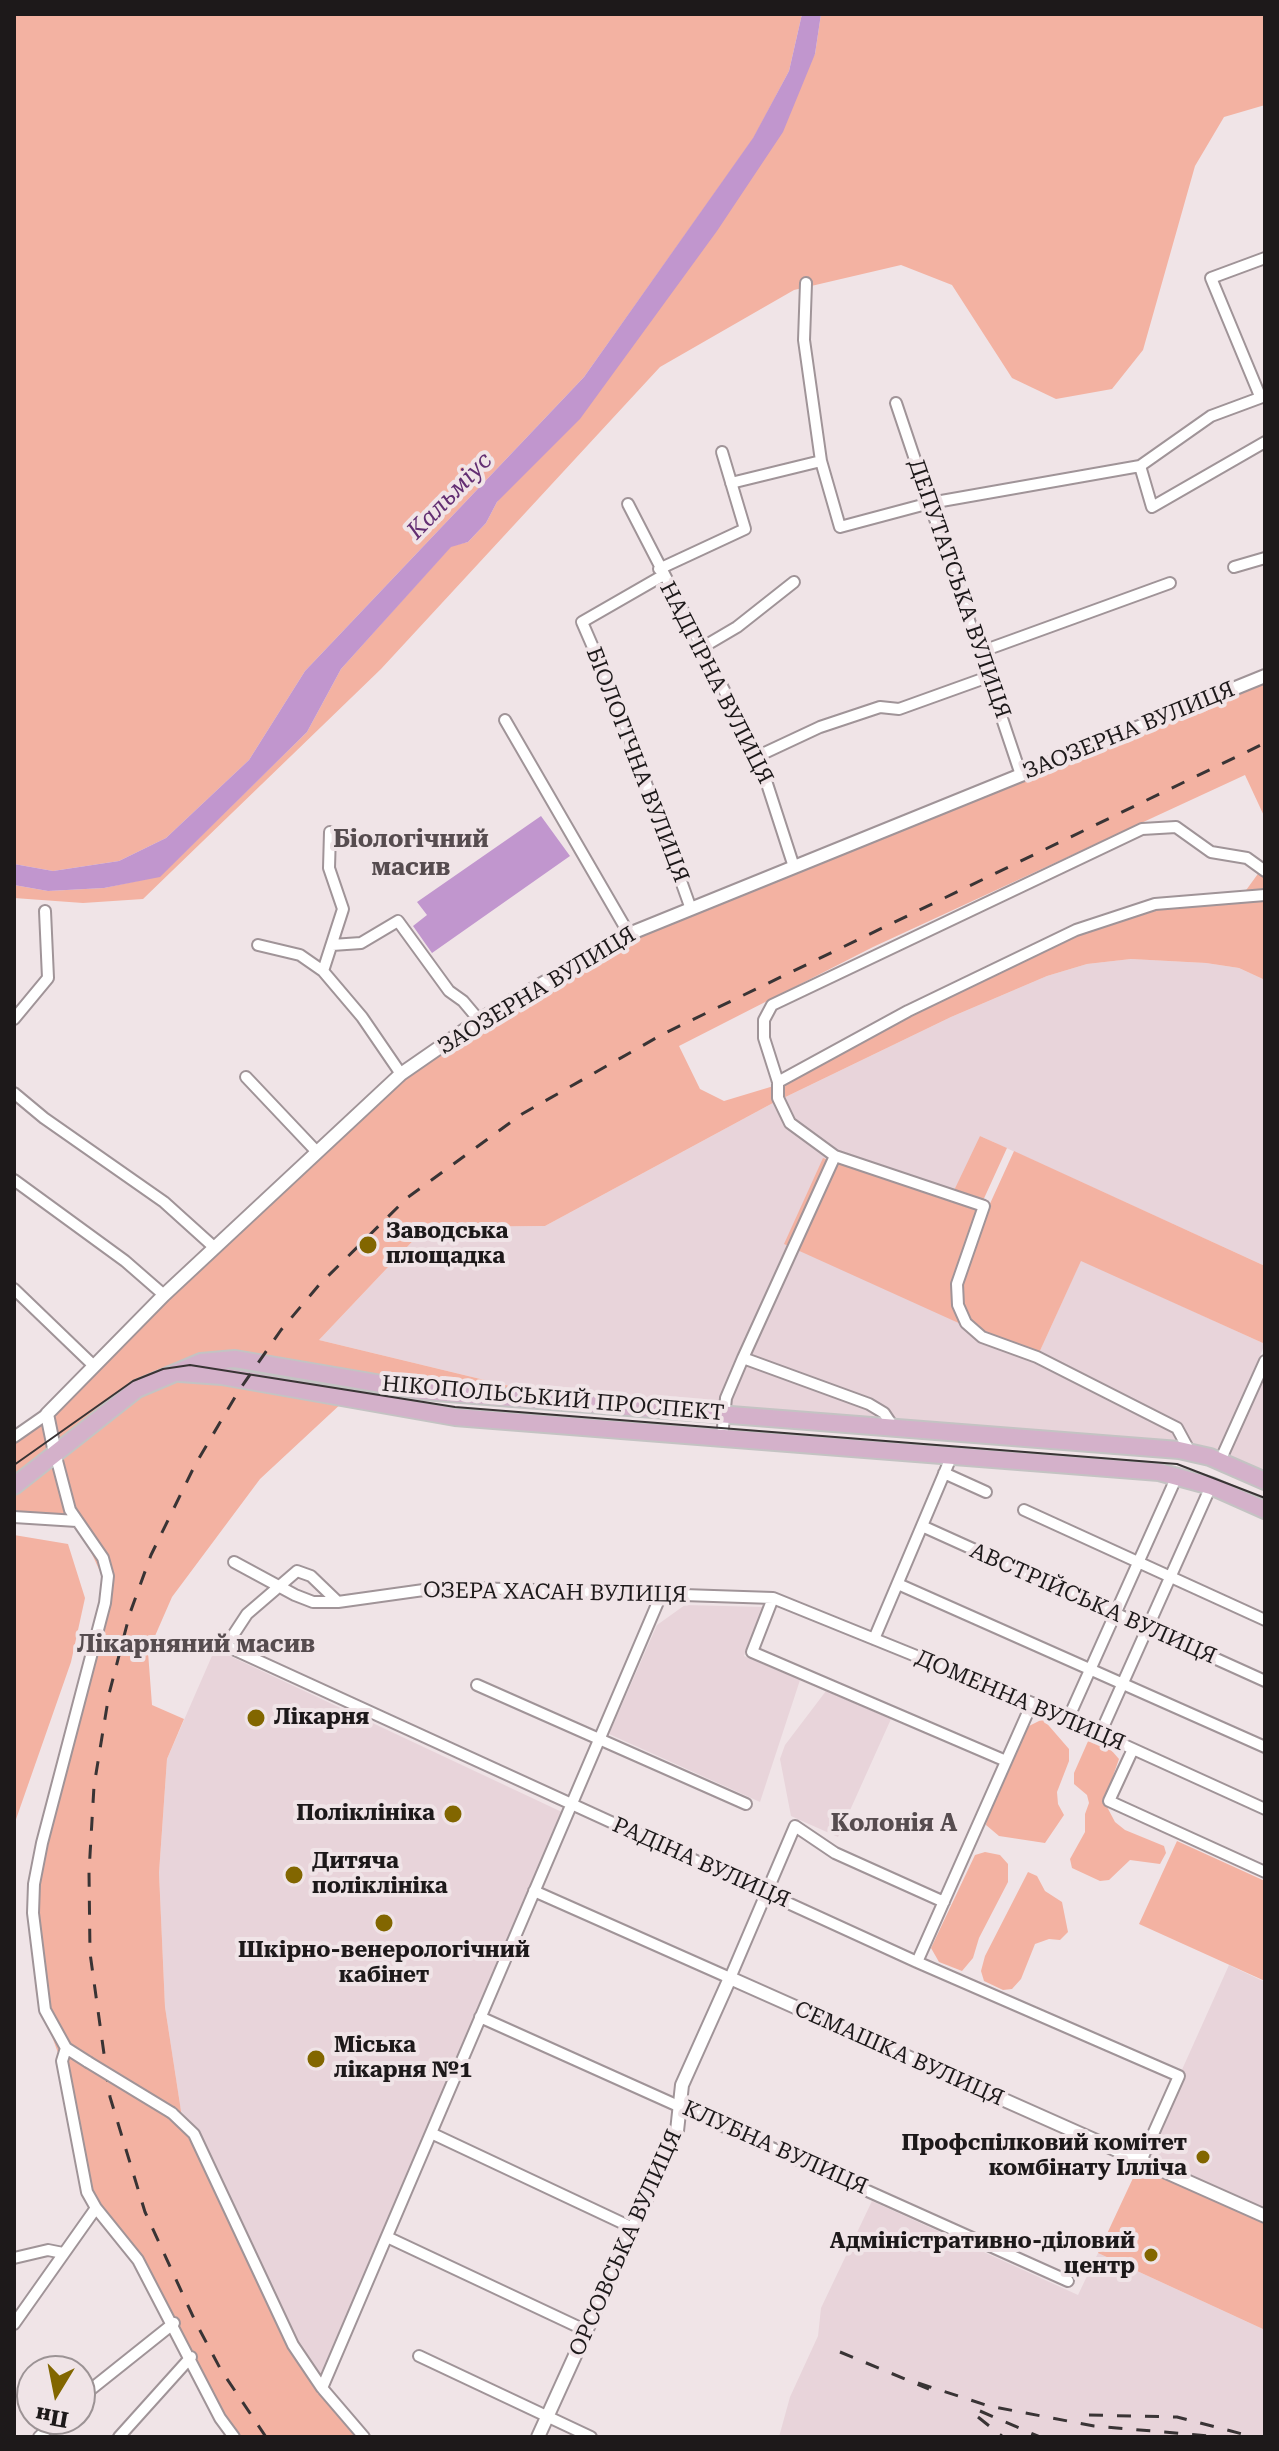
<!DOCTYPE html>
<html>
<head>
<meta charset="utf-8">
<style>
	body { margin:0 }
	#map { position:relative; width:1279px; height:2451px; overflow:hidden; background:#f0e4e7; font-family:"Roboto Serif",serif }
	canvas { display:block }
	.frame { position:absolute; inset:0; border:16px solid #1d191a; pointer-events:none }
	.north { position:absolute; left:16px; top:2355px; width:80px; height:80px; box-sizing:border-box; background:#f0e4e7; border:2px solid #9c9395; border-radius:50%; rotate:190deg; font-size:22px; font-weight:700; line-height:32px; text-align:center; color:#1d191a }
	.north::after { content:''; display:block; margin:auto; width:28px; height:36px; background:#826600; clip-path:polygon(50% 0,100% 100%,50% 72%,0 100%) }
</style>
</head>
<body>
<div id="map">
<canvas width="1279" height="2451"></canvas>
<div class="frame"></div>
<div class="north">Пн</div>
</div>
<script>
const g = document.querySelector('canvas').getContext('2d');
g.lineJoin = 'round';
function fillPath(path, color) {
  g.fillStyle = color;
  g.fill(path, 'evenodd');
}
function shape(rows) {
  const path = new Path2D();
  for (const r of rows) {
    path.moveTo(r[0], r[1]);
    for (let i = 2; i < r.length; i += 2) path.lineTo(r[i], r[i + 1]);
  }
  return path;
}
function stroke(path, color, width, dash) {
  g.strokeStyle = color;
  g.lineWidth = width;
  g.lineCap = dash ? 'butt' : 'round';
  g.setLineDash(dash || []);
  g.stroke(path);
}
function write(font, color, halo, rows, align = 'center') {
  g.font = font + ' "Roboto Serif",serif';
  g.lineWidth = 8;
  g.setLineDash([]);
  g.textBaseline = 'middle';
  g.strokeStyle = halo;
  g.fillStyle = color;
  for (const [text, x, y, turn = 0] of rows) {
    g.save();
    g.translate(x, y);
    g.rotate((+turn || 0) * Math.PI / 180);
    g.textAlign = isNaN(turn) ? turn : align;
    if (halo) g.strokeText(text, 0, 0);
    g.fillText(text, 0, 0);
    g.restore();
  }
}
fillPath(shape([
	[1131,959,1206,963,1239,968,1265,980,1265,1266,980,1136,963,1325,1174,1431,1181,1445,555,1397,319,1340,426,1227,545,1226,771,1104,951,1017,1047,976,1087,964],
	[1081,1260,1265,1344,1217,1455,1193,1448,1181,1426,1039,1353],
	[1265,1375,1265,1477,1227,1459],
	[685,1605,763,1607,744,1656,800,1680,760,1802,609,1734,657,1625],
	[215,1649,564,1813,322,2381,297,2343,198,2132,181,2111,165,2007,159,1873,167,1759],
	[826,1691,891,1719,838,1837,791,1816,780,1759,785,1745],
	[1229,1965,1265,1982,1265,2216,1141,2161],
	[872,2201,1078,2295,1098,2253,1265,2330,1265,2437,779,2437,790,2397,818,2336,821,2308]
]), '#e8d4da');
fillPath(shape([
	[14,14,802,14,789,71,753,139,584,377,305,671,249,760,166,838,119,861,53,871,14,864],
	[821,14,1265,14,1265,105,1224,117,1195,166,1143,350,1112,389,1056,399,1012,378,952,285,901,265,794,290,660,367,381,669,143,899,83,903,14,898,14,885,48,891,104,888,160,876,307,732,341,669,451,546,468,542,486,523,497,502,815,54],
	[1265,676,1265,818,1245,775,873,947,679,1046,700,1089,724,1101,777,1085,910,1013,1077,932,1155,906,1239,900,1265,864,1265,980,1239,968,1206,963,1131,959,1087,964,1047,976,951,1017,771,1104,545,1226,426,1227,319,1340,555,1397,423,1387,236,1355,167,1374,14,1484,14,1437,401,1074,629,934],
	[980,1136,1007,1148,981,1205,953,1284,963,1325,784,1244,823,1158,949,1201],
	[1014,1151,1265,1266,1265,1344,1081,1261,1039,1353,982,1333,969,1321,961,1305,961,1285,988,1208],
	[179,1377,344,1401,260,1479,172,1597,148,1652,152,1705,184,1719,167,1759,159,1873,165,2007,183,2124,290,2347,318,2391,358,2437,240,2437,224,2415,149,2271,89,2194,64,2069,36,1993,30,1903,106,1602,103,1578,80,1528,60,1456,125,1406],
	[53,1462,70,1524,14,1518,14,1494],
	[14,1535,68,1544,85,1598,71,1662,14,1825],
	[1043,1719,1069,1749,1069,1761,1057,1792,1058,1804,1064,1815,1045,1843,999,1836,986,1825,987,1817,1027,1727],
	[1089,1739,1105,1743,1119,1759,1106,1796,1106,1805,1115,1822,1125,1830,1164,1846,1166,1853,1160,1864,1130,1860,1109,1880,1100,1881,1072,1868,1070,1859,1085,1832,1085,1814,1089,1803,1087,1795,1074,1784,1074,1773],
	[1177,1841,1265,1881,1265,1981,1139,1924],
	[985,1852,1000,1855,1008,1864,1008,1882,979,1938,973,1958,962,1971,939,1962,931,1948,975,1855],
	[1028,1872,1037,1876,1045,1891,1062,1902,1068,1932,1060,1940,1049,1939,1035,1944,1021,1979,1012,1989,1003,1990,984,1981,981,1971,985,1956],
	[1141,2161,1265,2216,1265,2330,1098,2253]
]), '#f3b2a2');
fillPath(shape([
	[802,14,821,14,815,54,783,132,717,231,580,419,497,502,486,523,468,542,451,547,341,669,307,732,160,877,104,888,48,891,14,885,14,864,53,871,119,861,166,838,249,760,305,671,584,377,753,138,789,71],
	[541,816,570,856,432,953,413,926,427,915,417,902]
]), '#c196ce');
const minor = shape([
	[806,283,804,340,821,461,840,527,930,503,1140,466,1211,416,1265,396],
	[1260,396,1211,278,1265,258],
	[896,403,1021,775],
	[1140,466,1152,507,1265,442],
	[731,483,821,461],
	[628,504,758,756,794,867],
	[1234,567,1265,558],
	[659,569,745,529,722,452],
	[662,576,582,622,618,705,691,909],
	[703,647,737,627,794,582],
	[980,652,1170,583],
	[505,720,629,934],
	[758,756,820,727,880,707,899,709,988,677],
	[258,945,300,955,323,971,362,1017,401,1074],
	[332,945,361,943,398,921,449,991,463,1001,479,1020],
	[323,971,343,909,329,868,330,832],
	[14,1019,48,978,45,911],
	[246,1077,317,1152],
	[778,1082,908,1011,1076,930,1155,904,1265,895],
	[14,1093,44,1118,164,1202,215,1248],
	[14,1180,125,1261,164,1295],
	[14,1289,94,1366],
	[743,1358,835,1156],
	[14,1437,47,1414],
	[722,1437,726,1398,743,1358,869,1404,884,1413,894,1428],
	[1190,1452,1177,1428,1037,1357,982,1337,966,1323,958,1305,957,1284,984,1206,835,1156,790,1123,778,1098,778,1082,764,1038,764,1020,772,1005,1142,829,1176,827,1211,852,1247,858,1265,871],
	[55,1453,70,1510,103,1558,108,1576,105,1603,42,1843,34,1884,33,1913,45,2010,66,2048,88,2062],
	[1220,1461,1265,1361],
	[944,1473,986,1492],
	[1024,1510,1265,1620],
	[14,1517,77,1521],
	[922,1526,1265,1681],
	[234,1562,295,1595,313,1602,338,1602],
	[898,1584,1265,1747],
	[773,1598,752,1652,1006,1761],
	[874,1639,952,1455],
	[477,1685,746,1804],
	[1068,1719,1177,1476],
	[1100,1734,1211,1486],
	[1133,1749,1109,1801,1265,1872],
	[534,1891,730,1978,795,1826,835,1853,944,1902],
	[917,1962,1032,1703],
	[480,2017,1068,2281],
	[66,2048,62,2061,87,2192,96,2208,138,2260,220,2418,234,2437],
	[172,2113,194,2134,293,2345,322,2388,364,2437],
	[431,2133,633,2228],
	[1141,2161,1179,2076,917,1962,226,1646,247,1614,297,1571,311,1576,338,1602,445,1587,773,1598,1032,1703,1265,1809],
	[387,2237,587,2331],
	[14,2258,48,2250,63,2253],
	[14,2324,96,2208],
	[419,2356,591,2437],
	[322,2388,661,1595],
	[80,2398,174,2323],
	[39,2437,58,2419],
	[119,2437,191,2357]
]);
const tertiary = shape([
	[55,1453,47,1414,164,1295,401,1074,479,1020,629,934,1265,676],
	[538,2437,677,2131,682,2085,730,1978,1265,2216]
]);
const primary = shape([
	[180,1373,222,1376,455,1417,1159,1472,1211,1486,1265,1510],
	[14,1486,137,1389,201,1362,235,1359,423,1391,1179,1450,1210,1457,1265,1481]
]);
stroke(minor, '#a09498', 14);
stroke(tertiary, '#a09498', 16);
stroke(primary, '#c4c3c3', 20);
stroke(minor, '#fff', 10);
stroke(tertiary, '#fff', 12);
stroke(primary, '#d4b1ca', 16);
stroke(shape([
	[14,1465,133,1381,163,1369,190,1365,455,1407,1177,1464,1265,1498]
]), '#393435', 2);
stroke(shape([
	[840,2352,929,2389],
	[918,2383,989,2406,1094,2426,1222,2437],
	[980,2411,1040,2437],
	[1089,2415,1177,2417,1254,2437],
	[978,2417,1003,2437],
	[266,2437,221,2370,196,2323,145,2212,110,2097,90,1953,89,1872,94,1786,109,1694,130,1613,151,1555,195,1465,238,1392,281,1330,319,1285,407,1198,522,1114,663,1034,1265,743]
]), '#393435', 3, [14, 14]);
const minorBridge = shape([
	[88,2062,172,2113]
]);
stroke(minorBridge, '#a09498', 14, []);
stroke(minorBridge, '#fff', 10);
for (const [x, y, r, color] of [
	[368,1245,10,"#826600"],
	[256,1718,10,"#826600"],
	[453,1814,10,"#826600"],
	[294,1875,10,"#826600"],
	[384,1923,10,"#826600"],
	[316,2059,10,"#826600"],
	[1203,2157,8,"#826600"],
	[1151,2255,8,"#826600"]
]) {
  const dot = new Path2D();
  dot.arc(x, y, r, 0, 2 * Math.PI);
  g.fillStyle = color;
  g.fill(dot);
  stroke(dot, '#f0e4e7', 3);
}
write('22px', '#1d191a', '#f0e4e7', [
	["ДЕПУТАТСЬКА ВУЛИЦЯ",959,589,71],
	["НАДГІРНА ВУЛИЦЯ",716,683,63],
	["ЗАОЗЕРНА ВУЛИЦЯ",1129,731,-22],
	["БІОЛОГІЧНА ВУЛИЦЯ",637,765,69],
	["ЗАОЗЕРНА ВУЛИЦЯ",537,991,-31],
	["НІКОПОЛЬСЬКИЙ ПРОСПЕКТ",553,1399,5],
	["ОЗЕРА ХАСАН ВУЛИЦЯ",555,1593,1],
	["АВСТРІЙСЬКА ВУЛИЦЯ",1093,1604,24],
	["ДОМЕННА ВУЛИЦЯ",1020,1701,23],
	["РАДІНА ВУЛИЦЯ",701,1863,24],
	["СЕМАШКА ВУЛИЦЯ",899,2054,24],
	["КЛУБНА ВУЛИЦЯ",775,2148,24],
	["ОРСОВСЬКА ВУЛИЦЯ",626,2243,-66]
]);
write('bold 22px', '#1d191a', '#f0e4e7', [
	["Заводська",386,1232],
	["площадка",386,1257],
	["Лікарня",274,1718],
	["Поліклініка",435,1814,"right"],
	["Дитяча",312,1862],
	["поліклініка",312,1887],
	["Шкірно-венерологічний",384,1951,"center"],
	["кабінет",384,1976,"center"],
	["Міська",334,2046],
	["лікарня №1",334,2071],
	["Профспілковий комітет",1187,2144,"right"],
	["комбінату Ілліча",1187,2169,"right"],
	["Адміністративно-діловий",1135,2242,"right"],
	["центр",1135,2267,"right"]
], 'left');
write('italic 24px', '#632e72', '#f0e4e7', [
	["Кальміус",450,496,-46]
]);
write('bold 24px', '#564c4f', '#f0e4e7', [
	["Біологічний",411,840],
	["масив",411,868],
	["Лікарняний масив",196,1645],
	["Колонія А",894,1824]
]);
</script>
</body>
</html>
